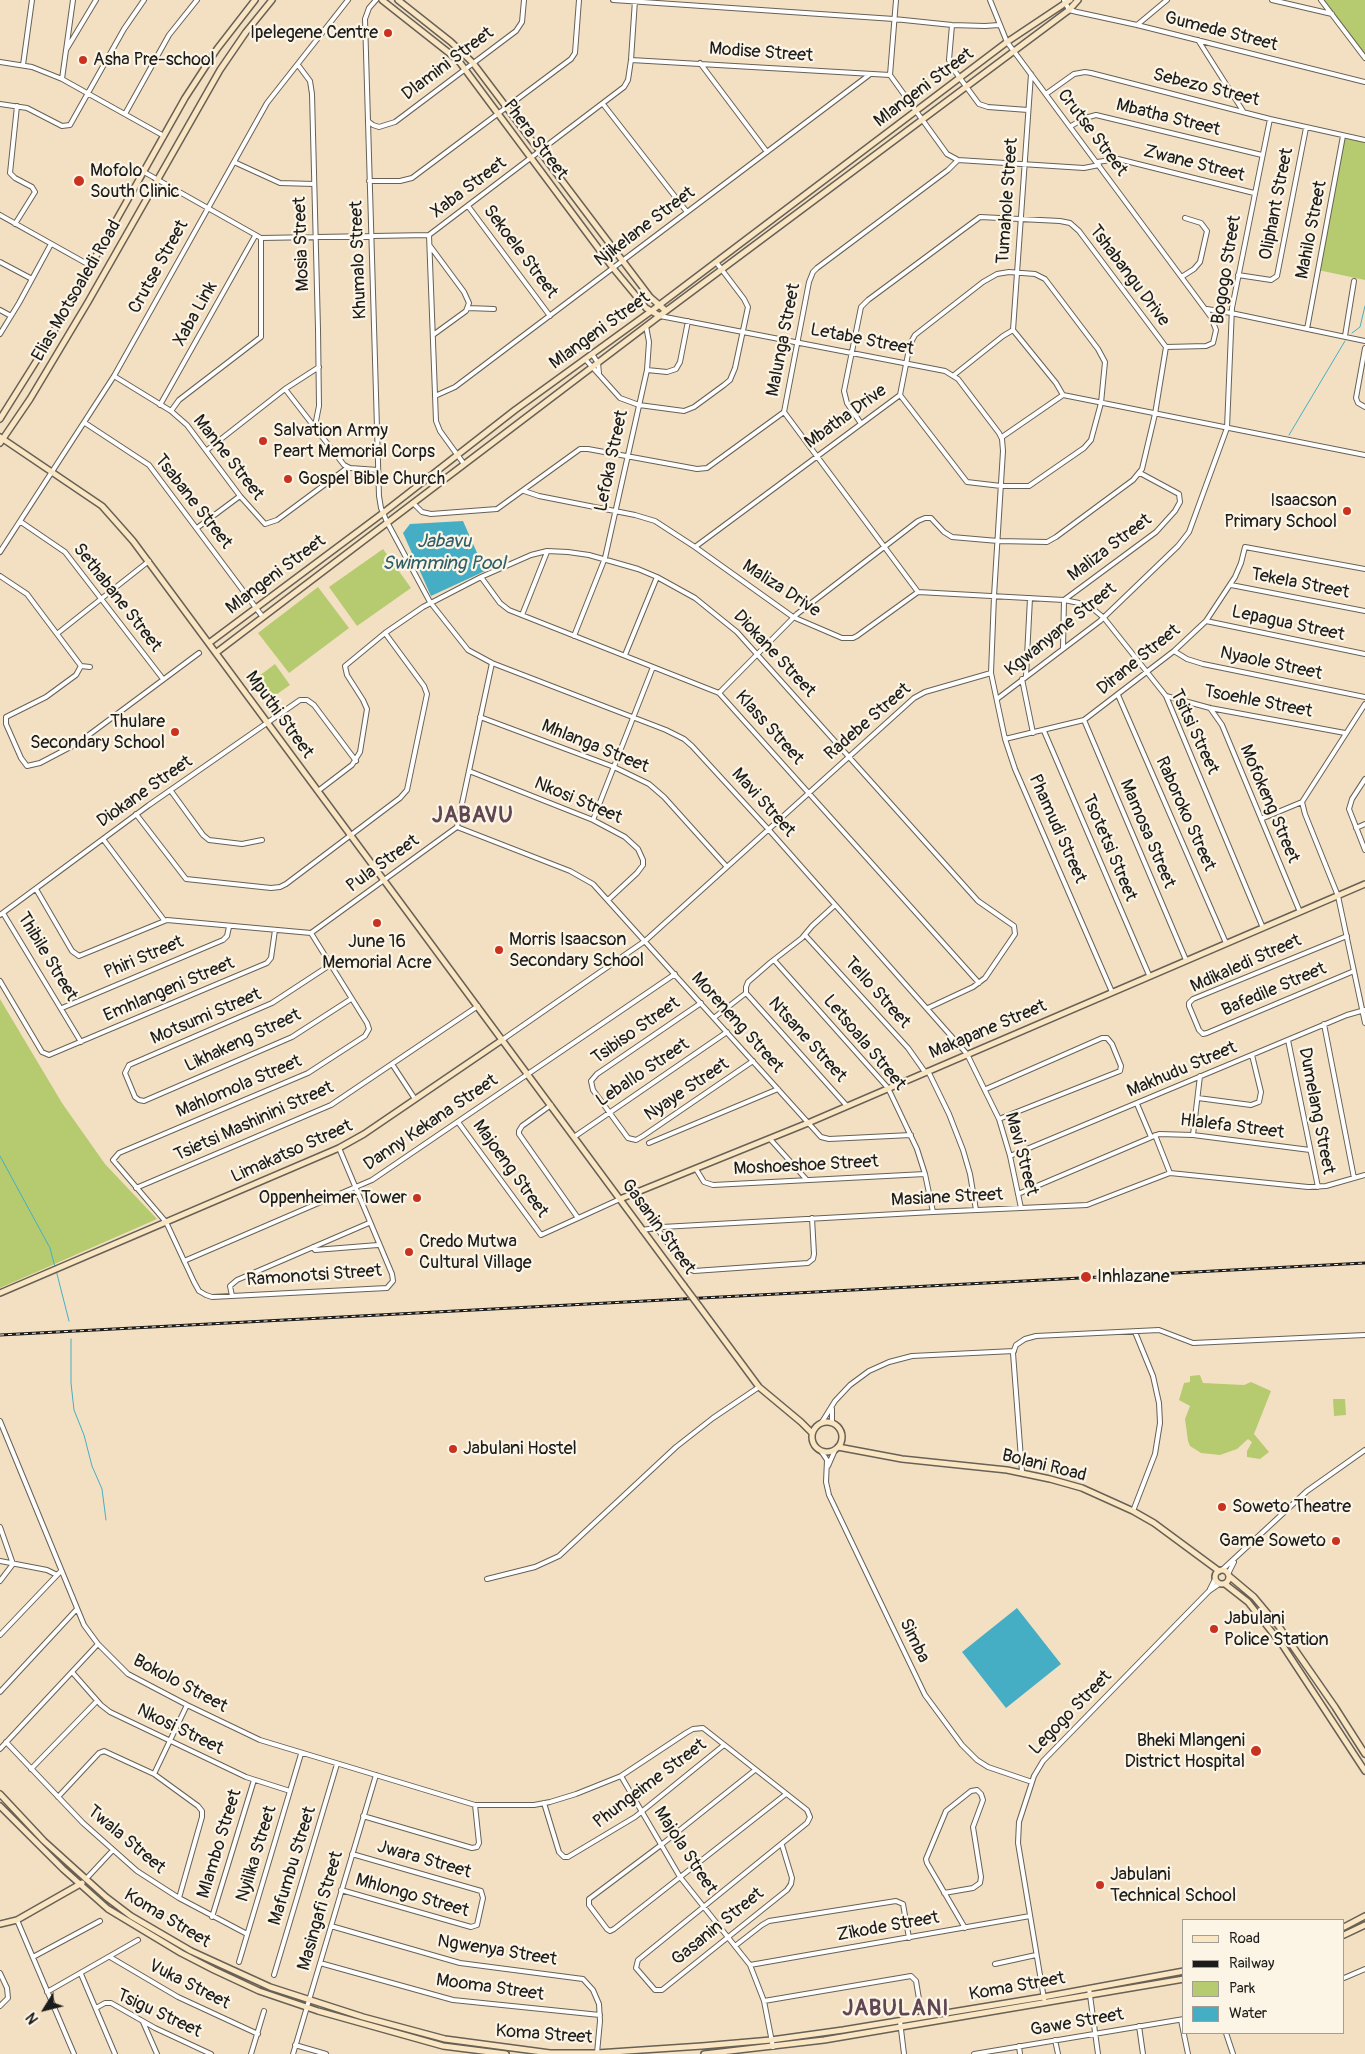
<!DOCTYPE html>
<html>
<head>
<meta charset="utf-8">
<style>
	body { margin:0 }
	#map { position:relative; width:1365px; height:2054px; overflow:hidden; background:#f3e0c3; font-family:Pangolin,sans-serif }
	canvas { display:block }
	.legend { position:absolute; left:1182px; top:1919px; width:162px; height:115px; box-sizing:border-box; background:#fcf5e5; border:1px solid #a29e95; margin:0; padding:6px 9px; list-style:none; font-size:15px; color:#1c1c1c }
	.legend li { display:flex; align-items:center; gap:10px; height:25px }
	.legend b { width:25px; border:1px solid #a29e95 }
	.north { position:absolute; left:20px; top:1984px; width:50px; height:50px; -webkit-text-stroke:4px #fcf5e5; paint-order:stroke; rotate:234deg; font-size:14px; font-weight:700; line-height:20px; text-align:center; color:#1c1c1c }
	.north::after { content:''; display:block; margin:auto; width:18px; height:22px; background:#1c1c1c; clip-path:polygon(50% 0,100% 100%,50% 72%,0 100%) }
</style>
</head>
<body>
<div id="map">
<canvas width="1365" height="2054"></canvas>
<ul class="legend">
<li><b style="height:6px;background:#fbe6c4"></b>Road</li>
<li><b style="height:6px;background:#1c1c1c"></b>Railway</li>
<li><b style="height:14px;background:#b6cb6f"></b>Park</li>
<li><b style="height:14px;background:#45aec4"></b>Water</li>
</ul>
<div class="north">N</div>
</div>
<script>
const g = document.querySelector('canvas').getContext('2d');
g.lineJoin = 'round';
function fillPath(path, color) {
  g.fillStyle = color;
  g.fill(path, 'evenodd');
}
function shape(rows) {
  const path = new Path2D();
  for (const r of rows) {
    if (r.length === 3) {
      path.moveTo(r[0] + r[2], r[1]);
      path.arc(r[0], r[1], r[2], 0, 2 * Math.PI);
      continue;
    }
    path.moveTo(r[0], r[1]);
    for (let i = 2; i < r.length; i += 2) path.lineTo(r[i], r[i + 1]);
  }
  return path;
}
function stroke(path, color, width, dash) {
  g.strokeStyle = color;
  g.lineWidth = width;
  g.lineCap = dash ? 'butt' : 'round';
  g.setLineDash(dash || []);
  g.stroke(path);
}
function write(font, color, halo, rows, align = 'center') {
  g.font = font + ' Pangolin,sans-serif';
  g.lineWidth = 4.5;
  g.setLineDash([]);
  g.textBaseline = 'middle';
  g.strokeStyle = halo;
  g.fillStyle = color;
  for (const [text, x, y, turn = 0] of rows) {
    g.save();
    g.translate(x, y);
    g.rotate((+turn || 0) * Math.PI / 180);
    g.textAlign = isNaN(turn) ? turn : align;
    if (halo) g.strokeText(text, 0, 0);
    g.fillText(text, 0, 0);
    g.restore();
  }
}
fillPath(shape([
	[1322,0,1365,0,1365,57],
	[1344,138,1365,139,1365,280,1318,270],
	[383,549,411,588,357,626,329,587],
	[318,587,349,628,289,673,258,633],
	[275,664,290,685,270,699,255,679],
	[0,999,62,1103,105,1164,157,1219,0,1288],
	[1200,1375,1203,1383,1244,1385,1251,1382,1271,1391,1254,1434,1269,1452,1260,1459,1247,1457,1247,1451,1252,1442,1248,1439,1237,1449,1220,1455,1201,1453,1190,1446,1188,1441,1185,1419,1190,1406,1179,1400,1184,1383,1190,1382,1190,1376],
	[1333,1399,1345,1399,1346,1415,1334,1416]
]), '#b6cb6f');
fillPath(shape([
	[463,521,485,571,431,596,403,533,410,524],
	[1017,1608,1061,1664,1006,1708,962,1652]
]), '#45aec4');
stroke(shape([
	[1352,333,1360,327,1365,306],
	[1289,435,1345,341],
	[0,1156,50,1248,55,1267],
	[56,1270,69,1321],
	[71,1339,71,1383,74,1410,84,1435,92,1466,102,1489,106,1520]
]), '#45aec4', 1);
const street = shape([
	[376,0,369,8,365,19,379,496,381,508,387,522,430,602,468,650,492,663,666,730,684,739,692,746,769,830,967,1054,999,1119,1010,1156,1021,1208],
	[613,0,894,19,952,25,985,26,999,25],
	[896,0,890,75,947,154,958,160],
	[990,0,1007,42,1211,317,1216,330,1213,343,1206,346,1166,347],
	[1064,0,1069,10,1077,12,1137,25,1365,82],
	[1272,0,1332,14],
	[1321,0,1365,58],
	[952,25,949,60,954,70,976,100,979,104,988,107,1028,110],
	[1137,25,1167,0],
	[1198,40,1243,111],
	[66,50,96,0],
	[631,60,890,75],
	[0,62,32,67,62,79,164,136],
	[700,63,767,152],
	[23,65,32,0],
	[298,65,310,81,312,94,318,329,319,406,315,426],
	[62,79,73,0],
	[1046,94,1074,74,1085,72,1091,73,1270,119,1365,140],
	[0,104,27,108,62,126,70,125,124,29,144,0],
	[603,104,687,212],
	[125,114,169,35,197,0],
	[368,121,373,125,379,127,395,122,516,31,522,22,524,0],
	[1071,126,1085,118,1096,115,1262,155],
	[234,162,280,183,314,184],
	[1097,162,1118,159,1254,193],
	[144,172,261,238,429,235,624,87,628,80,631,60,635,0],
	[369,181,400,181,412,178,571,59,575,53,579,0],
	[468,206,550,316],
	[0,215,91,266],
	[15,224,35,192,32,187,15,178,10,173,17,106],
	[429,235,436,421,440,431,464,464],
	[430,246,464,292,469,303,466,311,433,335],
	[0,262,32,279],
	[1238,275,1271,280,1277,276,1306,128],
	[1183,276,1194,269,1200,262,1207,231,1201,223,1185,218],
	[468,308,494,309],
	[1207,309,1231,313,1365,341],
	[0,310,11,316],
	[660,316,945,371,958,379,999,433,1002,439,1003,451,994,596,991,673,1005,739,1015,769,1112,992],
	[1307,329,1343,136],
	[1013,330,1031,74],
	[1013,330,1056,383,1063,395],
	[0,334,19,303,51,244],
	[1345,336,1354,281],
	[1365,348,1356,398,1358,403,1365,407],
	[592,354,598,363,599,373],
	[585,359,620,398,639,405,684,411,694,407,724,385,730,380,735,368,748,307,744,299,716,262],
	[647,370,667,372,676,369,680,362,688,321],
	[954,375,1003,336,1013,330],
	[114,376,171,411,187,425,240,496,265,524,277,520,347,468],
	[285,389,344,465,350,468,378,470],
	[1063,395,1365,455],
	[435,396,455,387,869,75],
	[160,405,255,236],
	[171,411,179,400,261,337,261,238],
	[784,412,918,592],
	[85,423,149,465,262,616],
	[1002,437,1063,395],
	[207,450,285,389,319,367],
	[524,491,539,496,635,515,655,521,695,547,793,617,842,638,853,638,857,636,918,592,1064,600,1079,603,1092,608,1104,618,1166,696,1263,928],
	[413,503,422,512,431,514,497,509,580,449,588,449,697,469,707,468,784,412,809,282,813,272,817,268,948,170,958,160,1084,168,1099,165],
	[21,522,65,552,163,679],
	[197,528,240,496],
	[695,547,900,395,910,344,915,335,983,282,997,274,1009,272,1035,274,1045,279,1098,349,1105,362,1101,403,1091,440,1084,448,1029,486,1001,486,967,482,900,395],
	[0,552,114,376,267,103,348,0],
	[0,576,27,594,81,666,76,675,46,697,6,717,6,724,21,758,27,766,40,763,78,743,199,653],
	[481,577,500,603,509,610,719,693,979,983],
	[1231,585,1365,611],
	[1064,600,1156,532,1175,511,1180,502,1179,494,1140,473],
	[522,615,547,552],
	[1206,621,1365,654],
	[58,633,149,561],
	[574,636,605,558,647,370,649,342,646,326],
	[1063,648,1064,600],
	[1174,651,1187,659,1203,664,1365,697],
	[625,655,657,577],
	[81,666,90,667],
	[1026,676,1030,598],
	[1022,679,1033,733],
	[719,693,797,614,918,521,925,518,931,518,944,532,952,537,998,541,1047,542,1056,537,1133,480,1142,469,1155,414,1166,347,1079,231,1070,223,1060,221,980,217,868,300,861,307,844,391,847,403,860,422],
	[1118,695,1226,943],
	[1166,696,1210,708,1345,733],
	[997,699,1100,621,1178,546,1189,532,1227,428,1232,308,1270,119],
	[1210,708,1222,725,1300,912],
	[480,717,614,767,649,784,664,797,727,867],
	[1084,720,1186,960],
	[1044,731,1149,975],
	[1005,739,1084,720,1174,651,1206,621,1235,577,1241,563,1245,547,1365,569],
	[469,771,593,820,625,837,638,849,643,860,643,865,637,873,608,900],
	[1365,779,1352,799,1349,809,1365,850],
	[171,791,203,835,209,840,242,844,262,840],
	[318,791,352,765,360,752,367,709,363,700,347,675,345,666,385,633,423,607,481,577,531,555,547,551,568,552,589,555,638,569,657,577,695,598,737,632,978,901,1014,926,1015,934,985,978,973,987,928,1008],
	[1302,802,1305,814,1338,896,1365,1023],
	[136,814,186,879,271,888,280,887,286,884,400,798,407,790,427,694,424,686,385,633],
	[1261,819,1302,802,1365,704],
	[593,820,653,667],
	[457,827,570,871,593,884,821,1137,829,1139,911,1135],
	[1356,828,1365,824],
	[103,839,164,920],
	[36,889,72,951,79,956,167,920,311,933,457,827,492,663],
	[3,913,81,1042],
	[0,915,149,805,300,700,307,700,314,705,356,761],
	[311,933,367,1023,369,1029,365,1036,308,1073,119,1153,113,1160,166,1222,194,1282,199,1291,206,1295,212,1297,387,1288,393,1281,392,1274,339,1148],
	[805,935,908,1048,925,1072],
	[1347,936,1193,999,1189,1003,1189,1006,1199,1030,1203,1034,1207,1033,1354,971],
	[774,960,888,1088,917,1149,925,1174,933,1212],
	[330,965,272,1003,129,1065,125,1073,135,1097,139,1100,144,1101,292,1037,351,999],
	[0,981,42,1052,49,1055,267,963,271,958,275,930],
	[746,993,847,1106],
	[701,1003,597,1074,591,1081,593,1090,628,1138,636,1140,643,1136,753,1061],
	[62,1008,223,940,227,936,229,927],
	[715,1017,746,993,746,987,748,982,771,962,802,938,812,926,835,905],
	[1324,1024,1354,1178],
	[502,1040,645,941,914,698,925,692,991,673],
	[1288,1040,1318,1187],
	[392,1064,415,1099],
	[928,1071,949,1114,963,1150,970,1174,976,1210],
	[986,1089,1102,1038,1107,1038,1112,1044,1121,1066,1120,1071,999,1119],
	[1198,1098,1251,1105,1259,1102,1261,1092,1252,1055],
	[1137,1104,1151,1137],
	[551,1105,522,1126,519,1131,519,1134,578,1218],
	[458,1122,541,1235,620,1199],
	[1155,1135,1170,1173],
	[1193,1135,1200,1076],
	[574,1137,727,1032],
	[770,1139,806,1179],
	[649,1143,778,1089],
	[1010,1156,1347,1015,1365,1010],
	[696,1169,704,1182,713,1185,925,1174],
	[136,1188,331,1105,478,1006],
	[1018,1194,1159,1134,1193,1135,1310,1150],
	[656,1227,686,1268,694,1271,808,1263,813,1259,814,1254,812,1218],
	[642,1230,662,1227,933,1212,1087,1205,1170,1173,1308,1187,1326,1186,1365,1175],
	[313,1247,315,1250,378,1245],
	[184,1261,372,1180,675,974],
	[232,1296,230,1286,237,1280,369,1223],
	[832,1409,832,1422],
	[0,1421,84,1625,98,1644,128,1674,187,1705,260,1740,475,1805,534,1805,550,1802,576,1794,621,1776,686,1733,693,1729,703,1728,807,1810,810,1817,807,1823,638,1960,636,1968,655,1990,662,1990,787,1890,791,1884,792,1878,782,1845],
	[822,1422,835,1401,850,1385,869,1371,889,1362,912,1356,1014,1351],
	[821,1451,827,1460,826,1482,829,1495,925,1695,962,1745,977,1760,988,1767,1032,1782],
	[828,1466,835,1450],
	[1022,1472,1013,1353,1016,1345,1025,1339,1036,1336,1159,1330,1193,1343,1365,1335],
	[1133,1511,1155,1454,1160,1423,1159,1403,1153,1376,1135,1332],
	[0,1527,13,1564,0,1581],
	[0,1561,47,1570,57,1575],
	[1222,1570,1307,1491,1365,1450],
	[1228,1574,1234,1562],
	[487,1579,535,1567,559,1556,676,1447,713,1418,759,1387],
	[1210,1589,1215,1579],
	[0,1635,61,1571],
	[72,1672,101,1705,110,1712,246,1777,290,1791],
	[0,1692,76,1610],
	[6,1742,83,1823,137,1871,179,1898,247,1934],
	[0,1749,98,1644],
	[31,1769,97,1701],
	[755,1770,661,1845,589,1899,589,1905,607,1929,610,1931,614,1929,786,1794],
	[154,1774,187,1705],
	[621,1776,680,1877,750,1965,764,2001,773,2047],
	[58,1797,99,1753,104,1751,154,1774,198,1806,202,1811,202,1817,179,1898],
	[544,1803,559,1852,564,1857,568,1857,635,1817,724,1745],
	[363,1816,472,1848,477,1847,479,1843,475,1805],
	[86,1879,113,1850],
	[341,1890,471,1927,477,1925,483,1898,481,1891,352,1854],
	[944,1893,973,1888,980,1883,981,1877,973,1827,983,1800,981,1794,977,1790,971,1791,946,1811,926,1859,927,1863,965,1928],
	[212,1917,254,1780],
	[17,1920,74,2054],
	[331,1926,460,1963,583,1979,593,1990,599,2004,600,2021,597,2053],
	[735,1946,762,1925,769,1921,896,1901,903,1904,909,1938],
	[33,1957,100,1921],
	[110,1957,178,1997,258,2034],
	[239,1962,301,1754],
	[320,1963,453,2000,600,2015],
	[995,1964,1036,1955],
	[750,1965,1030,1916],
	[0,1973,7,1988,8,1998,0,2006],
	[81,1974,115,2054],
	[274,1975,337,1764],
	[1344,1978,1365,1969],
	[1089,1988,1098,2054],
	[47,1992,138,1940],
	[1044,1999,1018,1843,1019,1822,1034,1776,1043,1761,1209,1591,1219,1584],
	[764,2001,911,1976,916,1981,922,2017],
	[96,2008,105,2003,111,2003,155,2028,211,2054],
	[1181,2020,1188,2054],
	[900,2021,904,2054],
	[143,2022,157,2054],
	[1139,2026,1143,2054],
	[1226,2033,1233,2054],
	[1055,2040,1058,2054],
	[295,2045,326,2054],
	[1019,2046,1020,2054],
	[251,2054,264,2011],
	[293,2054,376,1775],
	[974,2054,1184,2019]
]);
const secondary = shape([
	[382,0,458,60,613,268,646,308,660,316],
	[398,0,451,42,473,63,650,297,666,311],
	[0,419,42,352,185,98,217,49,255,0],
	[0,437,102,506,133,541,684,1286],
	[0,443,30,399,88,302,220,70,246,32,272,0],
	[209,643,383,513,515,410,650,312,1007,42,1070,0],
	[217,652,666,311,1069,10,1078,0],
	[620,1199,808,1123,1365,884],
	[0,1293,339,1148,364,1134,502,1040],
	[699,1306,759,1387,801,1422,812,1433],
	[827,1437,15],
	[838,1447,902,1459,1007,1470,1050,1479,1082,1488,1133,1511,1154,1523,1219,1571],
	[1222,1577,7],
	[1229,1576,1254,1597,1280,1628,1335,1707,1365,1754],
	[1225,1584,1248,1602,1283,1646,1365,1771],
	[0,1794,44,1841,106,1897,131,1916,191,1951,270,1987,363,2017,445,2039,550,2053,597,2053,702,2046,771,2040,843,2030,1043,1997,1184,1971],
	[0,1806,63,1869,108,1909,181,1953,214,1970,259,1991,318,2011,443,2046,506,2054],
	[0,1924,17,1920,82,1883],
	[1344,1927,1365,1916],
	[1344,1935,1365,1925],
	[704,2054,824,2040,1184,1979]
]);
stroke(street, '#676156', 6);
stroke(secondary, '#676156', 8);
stroke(street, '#fff', 4);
stroke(secondary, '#fbe6c4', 5);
const rail = shape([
	[0,1335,1365,1263]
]);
stroke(rail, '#1c1c1c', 3);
stroke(rail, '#fcf5e5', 1, [4]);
const secondaryBridge = shape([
	[684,1286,699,1306]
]);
stroke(secondaryBridge, '#676156', 8, []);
stroke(secondaryBridge, '#fbe6c4', 5);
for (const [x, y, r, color] of [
	[388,33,5,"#c8321e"],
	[83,60,5,"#c8321e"],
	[79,181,6,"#c8321e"],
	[263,441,5,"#c8321e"],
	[288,479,5,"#c8321e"],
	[1347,511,5,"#c8321e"],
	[175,732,5,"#c8321e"],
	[377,923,5,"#c8321e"],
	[499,950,5,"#c8321e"],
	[417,1198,5,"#c8321e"],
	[409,1252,5,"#c8321e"],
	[1086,1277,6,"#c8321e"],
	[453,1449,5,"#c8321e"],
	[1222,1507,5,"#c8321e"],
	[1336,1541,5,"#c8321e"],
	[1214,1629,5,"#c8321e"],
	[1256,1751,6,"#c8321e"],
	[1100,1885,5,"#c8321e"]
]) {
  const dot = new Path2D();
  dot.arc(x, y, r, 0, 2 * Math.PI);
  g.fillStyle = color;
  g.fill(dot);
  stroke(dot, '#fcf5e5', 2);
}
write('18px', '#1c1c1c', '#fcf5e5', [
	["Gumede Street",1221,32,14],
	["Modise Street",761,53,4],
	["Dlamini Street",448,64,-37],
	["Mlangeni Street",924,88,-37],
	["Sebezo Street",1206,88,14],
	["Mbatha Street",1168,118,14],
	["Crutse Street",1092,133,53],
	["Phera Street",535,140,53],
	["Zwane Street",1194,164,14],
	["Xaba Street",469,188,-37],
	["Tumahole Street",1008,201,-86],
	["Oliphant Street",1277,204,-79],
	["Njikelane Street",645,227,-37],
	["Mahilo Street",1312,230,-79],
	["Mosia Street",302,244,-92],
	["Sekoele Street",520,252,53],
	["Khumalo Street",359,260,-92],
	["Crutse Street",159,267,-61],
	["Bogogo Street",1227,270,-81],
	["Tshabangu Drive",1129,276,53],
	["Elias Motsoaledi Road",77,291,-60],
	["Xaba Link",196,314,-61],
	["Mlangeni Street",600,331,-36],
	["Malunga Street",784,340,-79],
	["Letabe Street",862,340,11],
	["Mbatha Drive",846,417,-36],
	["Manne Street",228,458,52],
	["Lefoka Street",612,461,-78],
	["Tsabane Street",193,502,52],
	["Maliza Street",1110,548,-37],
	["Mlangeni Street",276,575,-37],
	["Tekela Street",1300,584,11],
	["Maliza Drive",781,589,33],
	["Sethabane Street",117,598,52],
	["Lepagua Street",1288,624,12],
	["Kgwanyane Street",1061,630,-39],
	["Diokane Street",774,654,47],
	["Dirane Street",1139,660,-39],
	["Nyaole Street",1271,664,12],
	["Tsoehle Street",1258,702,11],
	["Mputhi Street",279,715,54],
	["Radebe Street",868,722,-41],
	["Klass Street",769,728,48],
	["Tsitsi Street",1194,732,65],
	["Mhlanga Street",595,747,22],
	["Diokane Street",145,792,-35],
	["Nkosi Street",578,801,23],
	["Mavi Street",763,803,48],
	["Mofokeng Street",1269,804,67],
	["Raboroko Street",1185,814,66],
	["Phamudi Street",1057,829,66],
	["Mamosa Street",1147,834,67],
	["Tsotetsi Street",1109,848,67],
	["Pula Street",383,864,-36],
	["Thibile Street",47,957,59],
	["Phiri Street",144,958,-23],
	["Mdikaledi Street",1246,964,-24],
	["Emhlangeni Street",169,990,-23],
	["Bafedile Street",1274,990,-23],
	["Tello Street",877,993,48],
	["Motsumi Street",206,1017,-23],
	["Moreneng Street",737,1023,48],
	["Makapane Street",988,1030,-23],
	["Tsibiso Street",636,1031,-35],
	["Ntsane Street",807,1040,48],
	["Likhakeng Street",243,1041,-25],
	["Letsoala Street",864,1043,50],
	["Makhudu Street",1182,1070,-23],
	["Leballo Street",643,1073,-34],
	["Mahlomola Street",239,1087,-23],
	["Nyaye Street",687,1090,-34],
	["Dumelang Street",1316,1111,79],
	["Tsietsi Mashinini Street",254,1122,-24],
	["Danny Kekana Street",431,1123,-34],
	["Hlalefa Street",1232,1127,7],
	["Limakatso Street",292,1152,-24],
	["Mavi Street",1021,1154,75],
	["Moshoeshoe Street",806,1166,-3],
	["Majoeng Street",510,1169,54],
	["Masiane Street",947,1198,-3],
	["Gasanin Street",658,1227,54],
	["Ramonotsi Street",314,1276,-4],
	["Bolani Road",1044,1466,14],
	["Simba",914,1641,64],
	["Bokolo Street",180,1684,28],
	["Legogo Street",1071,1713,-46],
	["Nkosi Street",180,1730,26],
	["Phungeime Street",650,1784,-37],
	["Twala Street",126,1840,40],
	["Mlambo Street",220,1844,-73],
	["Majola Street",685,1851,57],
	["Nyilika Street",257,1854,-73],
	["Jwara Street",424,1860,16],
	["Mafumbu Street",293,1866,-73],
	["Mhlongo Street",412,1896,16],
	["Masingafi Street",321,1911,-74],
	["Koma Street",167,1919,31],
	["Gasanin Street",718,1927,-39],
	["Zikode Street",888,1927,-10],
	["Ngwenya Street",497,1951,9],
	["Vuka Street",189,1985,27],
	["Koma Street",1017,1987,-10],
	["Mooma Street",490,1988,8],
	["Tsigu Street",159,2014,25],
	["Gawe Street",1077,2023,-10],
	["Koma Street",544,2035,4]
]);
write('18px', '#1c1c1c', '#fcf5e5', [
	["Ipelegene Centre",378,33,"right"],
	["Asha Pre-school",93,60],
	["Mofolo",90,171],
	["South Clinic",90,192],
	["Salvation Army",273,431],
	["Peart Memorial Corps",273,452],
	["Gospel Bible Church",298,479],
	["Isaacson",1337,501,"right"],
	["Primary School",1337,522,"right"],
	["Thulare",165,722,"right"],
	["Secondary School",165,743,"right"],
	["Morris Isaacson",509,940],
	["Secondary School",509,961],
	["June 16",377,942,"center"],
	["Memorial Acre",377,963,"center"],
	["Oppenheimer Tower",407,1198,"right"],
	["Credo Mutwa",419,1242],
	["Cultural Village",419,1263],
	["Inhlazane",1097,1277],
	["Jabulani Hostel",463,1449],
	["Soweto Theatre",1232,1507],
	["Game Soweto",1326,1541,"right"],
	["Jabulani",1224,1619],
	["Police Station",1224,1640],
	["Bheki Mlangeni",1245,1741,"right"],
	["District Hospital",1245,1762,"right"],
	["Jabulani",1110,1875],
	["Technical School",1110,1896]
], 'left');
write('italic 19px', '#2e5e68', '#fcf5e5', [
	["Jabavu",444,542],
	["Swimming Pool",444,564]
]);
g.letterSpacing = '1px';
write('bold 22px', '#604552', '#fcf5e5', [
	["JABAVU",473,816],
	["JABULANI",896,2009]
]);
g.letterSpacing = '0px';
</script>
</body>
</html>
